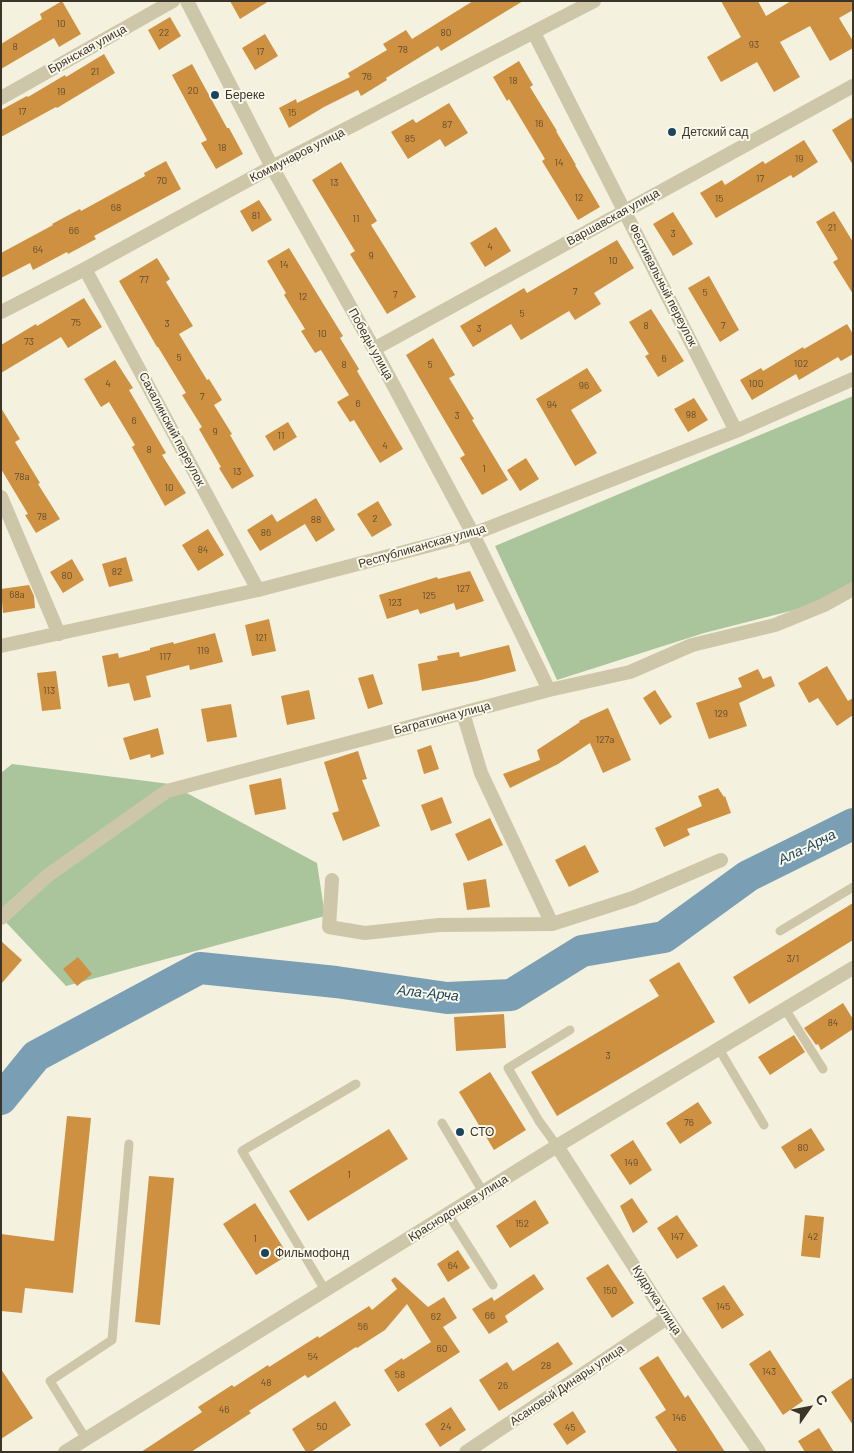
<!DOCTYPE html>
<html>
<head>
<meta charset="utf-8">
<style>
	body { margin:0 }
	#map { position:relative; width:854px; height:1453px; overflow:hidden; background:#f4f1de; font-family:Barlow,sans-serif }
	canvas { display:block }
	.frame { position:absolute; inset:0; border:2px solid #3a3429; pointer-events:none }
	.north { position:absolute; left:784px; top:1383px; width:50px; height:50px; -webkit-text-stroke:4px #fbf9eb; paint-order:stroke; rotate:57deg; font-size:14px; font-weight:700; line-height:20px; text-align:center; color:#3a3429 }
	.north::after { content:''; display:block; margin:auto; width:18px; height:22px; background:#3a3429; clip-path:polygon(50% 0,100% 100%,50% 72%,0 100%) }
</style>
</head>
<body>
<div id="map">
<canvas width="854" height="1453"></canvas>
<div class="frame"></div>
<div class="north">С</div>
</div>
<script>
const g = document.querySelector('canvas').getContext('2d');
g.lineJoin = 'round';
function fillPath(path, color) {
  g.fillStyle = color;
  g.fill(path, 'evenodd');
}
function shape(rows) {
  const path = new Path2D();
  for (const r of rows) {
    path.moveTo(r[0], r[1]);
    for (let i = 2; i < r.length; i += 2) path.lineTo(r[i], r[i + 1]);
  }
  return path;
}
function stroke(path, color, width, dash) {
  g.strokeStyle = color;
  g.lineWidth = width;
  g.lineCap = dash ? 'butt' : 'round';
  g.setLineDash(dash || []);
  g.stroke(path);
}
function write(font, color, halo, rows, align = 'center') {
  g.font = font + ' Barlow,sans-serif';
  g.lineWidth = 4;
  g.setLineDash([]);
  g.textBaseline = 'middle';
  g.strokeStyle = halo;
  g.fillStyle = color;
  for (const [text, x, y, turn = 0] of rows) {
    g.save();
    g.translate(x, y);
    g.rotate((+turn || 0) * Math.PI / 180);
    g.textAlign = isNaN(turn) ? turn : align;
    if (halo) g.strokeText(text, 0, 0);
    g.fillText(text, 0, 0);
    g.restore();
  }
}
fillPath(shape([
	[853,396,853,582,806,607,704,633,557,680,495,546],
	[12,764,170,784,317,863,325,916,66,986,1,917,1,773]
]), '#aac59c');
stroke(shape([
	[1,1099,36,1056,200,968,336,982,447,998,511,995,582,951,664,937,748,876,853,824]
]), '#7a9fb4', 32);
fillPath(shape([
	[62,1,81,34,59,47,54,38,1,69,1,44,42,19,40,14],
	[230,1,269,1,240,19],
	[473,1,523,1,441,51,438,46,386,78,387,80,361,96,358,90,324,107,289,128,279,108,296,99,297,103,350,77,348,73,387,50,383,44,406,30,412,39],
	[721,1,758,1,766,16,791,1,853,1,853,10,839,18,853,41,853,48,830,61,810,26,780,42,800,77,774,92,757,62,721,82,707,57,741,37],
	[170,17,181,36,159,50,148,30],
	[265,34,278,56,255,70,242,48],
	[104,54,115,73,57,108,56,107,1,137,1,110,27,96,28,97,65,75,66,77],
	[519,61,533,85,530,87,557,131,556,131,576,165,575,165,600,207,578,220,542,161,545,159,509,99,507,101,493,77],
	[192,64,227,128,229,128,243,154,216,169,201,143,207,140,172,75],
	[449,103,468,133,445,147,440,139,408,159,391,132,413,119,416,123],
	[853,117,853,165,832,130],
	[804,140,818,162,793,178,791,175,716,218,700,193,722,180,725,185,763,161,765,164],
	[166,161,181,189,94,236,96,239,68,254,67,252,33,270,30,263,1,278,1,253,53,225,52,224,80,209,81,211,145,176,144,173],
	[341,162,377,221,371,225,416,297,387,314,350,254,355,251,312,180],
	[259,200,272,220,252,232,240,211],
	[834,211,853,242,853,294,833,262,838,259,816,222],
	[673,212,693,244,673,256,653,224],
	[496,227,511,251,485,267,470,243],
	[617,240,634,268,594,293,601,304,575,320,569,311,521,340,511,324,473,347,460,326,524,288,527,293],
	[289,248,343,336,340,338,359,369,357,371,403,449,380,463,354,420,350,422,337,402,349,395,321,350,315,353,301,331,305,329,284,295,286,293,267,261],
	[157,258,170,279,166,282,193,326,179,334,207,380,209,379,222,400,214,405,232,434,230,435,254,476,232,489,219,468,221,467,199,429,202,427,182,395,186,393,158,347,157,347,119,281],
	[709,276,739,330,720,342,688,288],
	[84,298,102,327,68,348,61,337,1,373,1,345,36,324,37,326],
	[651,309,684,361,658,377,645,356,649,354,629,322],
	[847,324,853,334,853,354,841,361,838,357,799,380,796,374,752,400,740,380,761,368,763,371,803,347,804,349],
	[433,338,455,375,449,378,474,419,472,420,508,480,482,495,460,458,465,455,406,355],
	[115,360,133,388,129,390,166,453,162,455,186,493,165,506,132,447,135,445,109,402,101,407,84,379],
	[587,368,602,391,571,410,597,453,575,466,536,399],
	[694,398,708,420,688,432,674,409],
	[1,408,20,439,15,442,40,483,38,484,60,519,36,533,25,515,28,514,1,469],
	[288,422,297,437,274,451,265,436],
	[526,458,539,479,520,491,507,470],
	[316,498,335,530,316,542,305,524,260,551,247,530,272,514,277,522],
	[378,501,392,525,372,537,357,514],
	[208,529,224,555,198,571,182,545],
	[126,557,133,581,109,587,102,564],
	[72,559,84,580,63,593,50,572],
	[470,571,484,601,456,610,454,603,420,614,418,609,387,619,379,595,437,577,438,579],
	[29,585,34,596,35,608,3,613,1,589],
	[269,619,276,651,252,656,245,625],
	[215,633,223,662,190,670,189,665,146,676,151,697,134,701,129,683,108,687,102,656,118,653,119,658,150,650,150,648,173,642,174,644],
	[509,645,516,671,477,681,422,691,418,664,438,660,437,656,459,652,460,657],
	[827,666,848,701,853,698,853,715,837,726,818,698,809,703,798,683],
	[758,669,763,679,771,676,775,686,739,703,747,726,709,739,696,703,742,687,738,678],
	[56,671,61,709,42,711,37,673],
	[373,674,383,704,368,709,358,678],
	[309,690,315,719,287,725,281,696],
	[655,690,672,717,660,725,643,698],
	[231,704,237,737,207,742,201,709],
	[608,708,631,760,603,773,590,743,558,764,510,788,503,774,540,760,537,750,580,722,579,721],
	[158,728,164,754,151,758,150,754,130,760,123,738],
	[431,745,439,769,424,774,417,750],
	[358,751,367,779,362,780,380,826,343,841,332,813,339,811,324,762],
	[281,778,286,809,255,815,249,785],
	[718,788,724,797,725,796,731,813,687,829,690,835,664,847,655,828,702,806,698,796],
	[442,797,452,823,431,831,421,805],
	[490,818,503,845,468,861,455,834],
	[585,845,599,872,569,887,555,860],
	[486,879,490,907,467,910,463,883],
	[853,903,853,940,749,1004,733,977],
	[1,941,22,960,1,984],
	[78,957,92,974,77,986,63,969],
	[679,962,715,1022,557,1116,531,1072,659,996,649,980],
	[843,1003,853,1019,853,1029,821,1050,818,1044,816,1045,804,1028],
	[504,1014,506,1048,456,1051,454,1017],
	[794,1035,805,1052,770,1075,758,1057],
	[490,1072,526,1130,494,1150,459,1092],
	[698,1102,712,1123,680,1144,666,1123],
	[67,1116,91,1118,73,1293,25,1288,22,1313,1,1311,1,1234,54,1241],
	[811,1128,825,1150,795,1169,781,1147],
	[389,1129,408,1159,308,1221,289,1191],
	[633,1140,652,1170,630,1185,610,1155],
	[149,1176,174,1178,160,1325,135,1322],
	[632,1198,648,1222,633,1233,620,1206],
	[535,1200,549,1223,510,1248,496,1226],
	[255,1203,288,1255,256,1275,223,1224],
	[677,1215,698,1246,677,1259,657,1228],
	[805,1215,824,1217,820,1258,801,1256],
	[458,1250,470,1268,448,1282,437,1264],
	[608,1264,634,1303,612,1318,586,1278],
	[534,1274,544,1289,505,1316,508,1322,489,1334,472,1309,492,1297,494,1301],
	[395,1277,428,1307,444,1297,457,1318,443,1327,460,1352,398,1392,384,1370,402,1358,403,1360,431,1342,407,1304,385,1330,357,1348,356,1347,308,1378,305,1375,249,1411,251,1413,191,1452,141,1452,202,1412,198,1407,232,1385,234,1387,268,1365,269,1367,318,1336,319,1338,369,1306,372,1310,397,1289,391,1280],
	[724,1285,744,1315,722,1329,702,1298],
	[558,1342,573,1364,499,1411,479,1380,507,1362,513,1371],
	[770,1350,803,1401,783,1415,749,1364],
	[658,1356,685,1398,688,1395,725,1452,678,1452,655,1417,666,1410,639,1368],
	[1,1369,33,1418,1,1439],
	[853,1377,853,1425,831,1392],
	[335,1401,351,1425,311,1452,306,1452,292,1429],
	[451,1407,466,1430,440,1447,425,1424],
	[573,1411,586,1432,567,1445,553,1424],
	[819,1428,834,1452,805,1452,798,1441]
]), '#ce9142');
stroke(shape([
	[780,931,853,887],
	[785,1009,823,1069],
	[719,1049,764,1125],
	[442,1123,483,1192],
	[557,1146,539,1121,508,1068,570,1030],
	[448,1214,493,1285],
	[325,1290,242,1151,356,1084],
	[86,1439,50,1381,112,1340,129,1144]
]), '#cec6a8', 9);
stroke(shape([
	[187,1,272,167,374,349,473,534,549,690],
	[534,33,736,431],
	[1,98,173,1],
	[85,269,258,590],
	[1,312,85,269,272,167,594,1],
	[374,349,853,86],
	[1,497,59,634],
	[1,646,258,590,473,534,736,431,853,379],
	[463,713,481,773,552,924],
	[332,880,329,927,365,933,439,925,552,924,633,898,721,860],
	[1,918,47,876,167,791,549,690,630,672,692,645,775,625,824,605,853,589],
	[557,1146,667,1318,759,1452],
	[65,1452,557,1146,853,968],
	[466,1452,667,1318]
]), '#cec6a8', 14);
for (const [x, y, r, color] of [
	[215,95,5,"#1b455f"],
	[672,132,5,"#1b455f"],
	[460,1132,5,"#1b455f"],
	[265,1253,5,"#1b455f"]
]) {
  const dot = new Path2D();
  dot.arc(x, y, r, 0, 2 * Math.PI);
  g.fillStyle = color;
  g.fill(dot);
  stroke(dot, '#fbf9eb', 2);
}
write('10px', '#5f4b2f', null, [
	["10",61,24],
	["22",164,33],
	["80",446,33],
	["93",754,45],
	["8",15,47],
	["78",403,50],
	["17",260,52],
	["21",95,72],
	["76",367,77],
	["18",513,81],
	["20",193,91],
	["19",61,92],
	["17",22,112],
	["15",292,113],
	["16",539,124],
	["87",447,125],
	["85",410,139],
	["18",222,148],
	["19",799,159],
	["14",559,163],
	["17",760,179],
	["70",162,181],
	["13",334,183],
	["12",579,198],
	["15",719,199],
	["68",116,208],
	["81",256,216],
	["11",356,219],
	["21",832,228],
	["66",74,231],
	["3",673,234],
	["4",490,247],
	["64",38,250],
	["9",371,256],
	["10",613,261],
	["14",284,265],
	["77",144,280],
	["7",575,292],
	["5",705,293],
	["7",395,295],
	["12",303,297],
	["5",522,314],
	["75",76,323],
	["3",167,324],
	["8",646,326],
	["7",723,326],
	["3",479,329],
	["10",322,334],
	["73",29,342],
	["5",179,358],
	["6",664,359],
	["102",801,364],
	["8",344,365],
	["5",430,365],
	["4",108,384],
	["100",756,384],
	["96",584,386],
	["7",202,397],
	["6",358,404],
	["94",552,405],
	["98",691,415],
	["3",457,416],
	["6",134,421],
	["9",215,432],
	["11",281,436],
	["4",385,446],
	["8",149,450],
	["1",484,469],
	["13",237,472],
	["78a",22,477],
	["10",169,488],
	["78",42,517],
	["2",375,519],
	["88",316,520],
	["86",266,533],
	["84",203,550],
	["82",117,572],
	["80",67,576],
	["127",463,589],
	["68a",17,595],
	["125",429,596],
	["123",395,603],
	["121",261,638],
	["119",203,651],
	["117",165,657],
	["113",49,691],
	["129",721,714],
	["127a",605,740],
	["3/1",793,959],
	["84",833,1023],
	["3",608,1056],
	["76",689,1123],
	["80",803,1148],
	["149",631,1163],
	["1",349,1175],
	["152",522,1224],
	["147",677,1237],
	["42",813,1237],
	["1",255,1239],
	["64",453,1266],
	["150",610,1291],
	["145",723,1307],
	["66",490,1316],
	["62",436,1317],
	["56",363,1327],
	["60",442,1349],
	["54",313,1357],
	["28",546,1366],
	["143",769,1372],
	["58",400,1375],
	["48",266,1383],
	["26",503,1386],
	["46",224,1410],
	["146",679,1418],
	["50",322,1427],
	["24",446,1427],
	["45",570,1428]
]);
write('12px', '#3a3429', '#fbf9eb', [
	["Брянская улица",87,49,-29],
	["Коммунаров улица",297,155,-27],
	["Варшавская улица",613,217,-29],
	["Фестивальный переулок",663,285,63],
	["Победы улица",371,344,61],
	["Сахалинский переулок",172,429,62],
	["Республиканская улица",422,546,-16],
	["Багратиона улица",442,718,-15],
	["Краснодонцев улица",458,1208,-32],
	["Кудрука улица",657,1300,57],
	["Асановой Динары улица",567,1385,-34]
]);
write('12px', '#3a3429', '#fbf9eb', [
	["Береке",225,95],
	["Детский сад",682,132],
	["СТО",470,1132],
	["Фильмофонд",275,1253]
], 'left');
write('italic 14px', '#1b455f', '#fbf9eb', [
	["Ала-Арча",807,847,-26],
	["Ала-Арча",428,993,6]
]);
</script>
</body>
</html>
